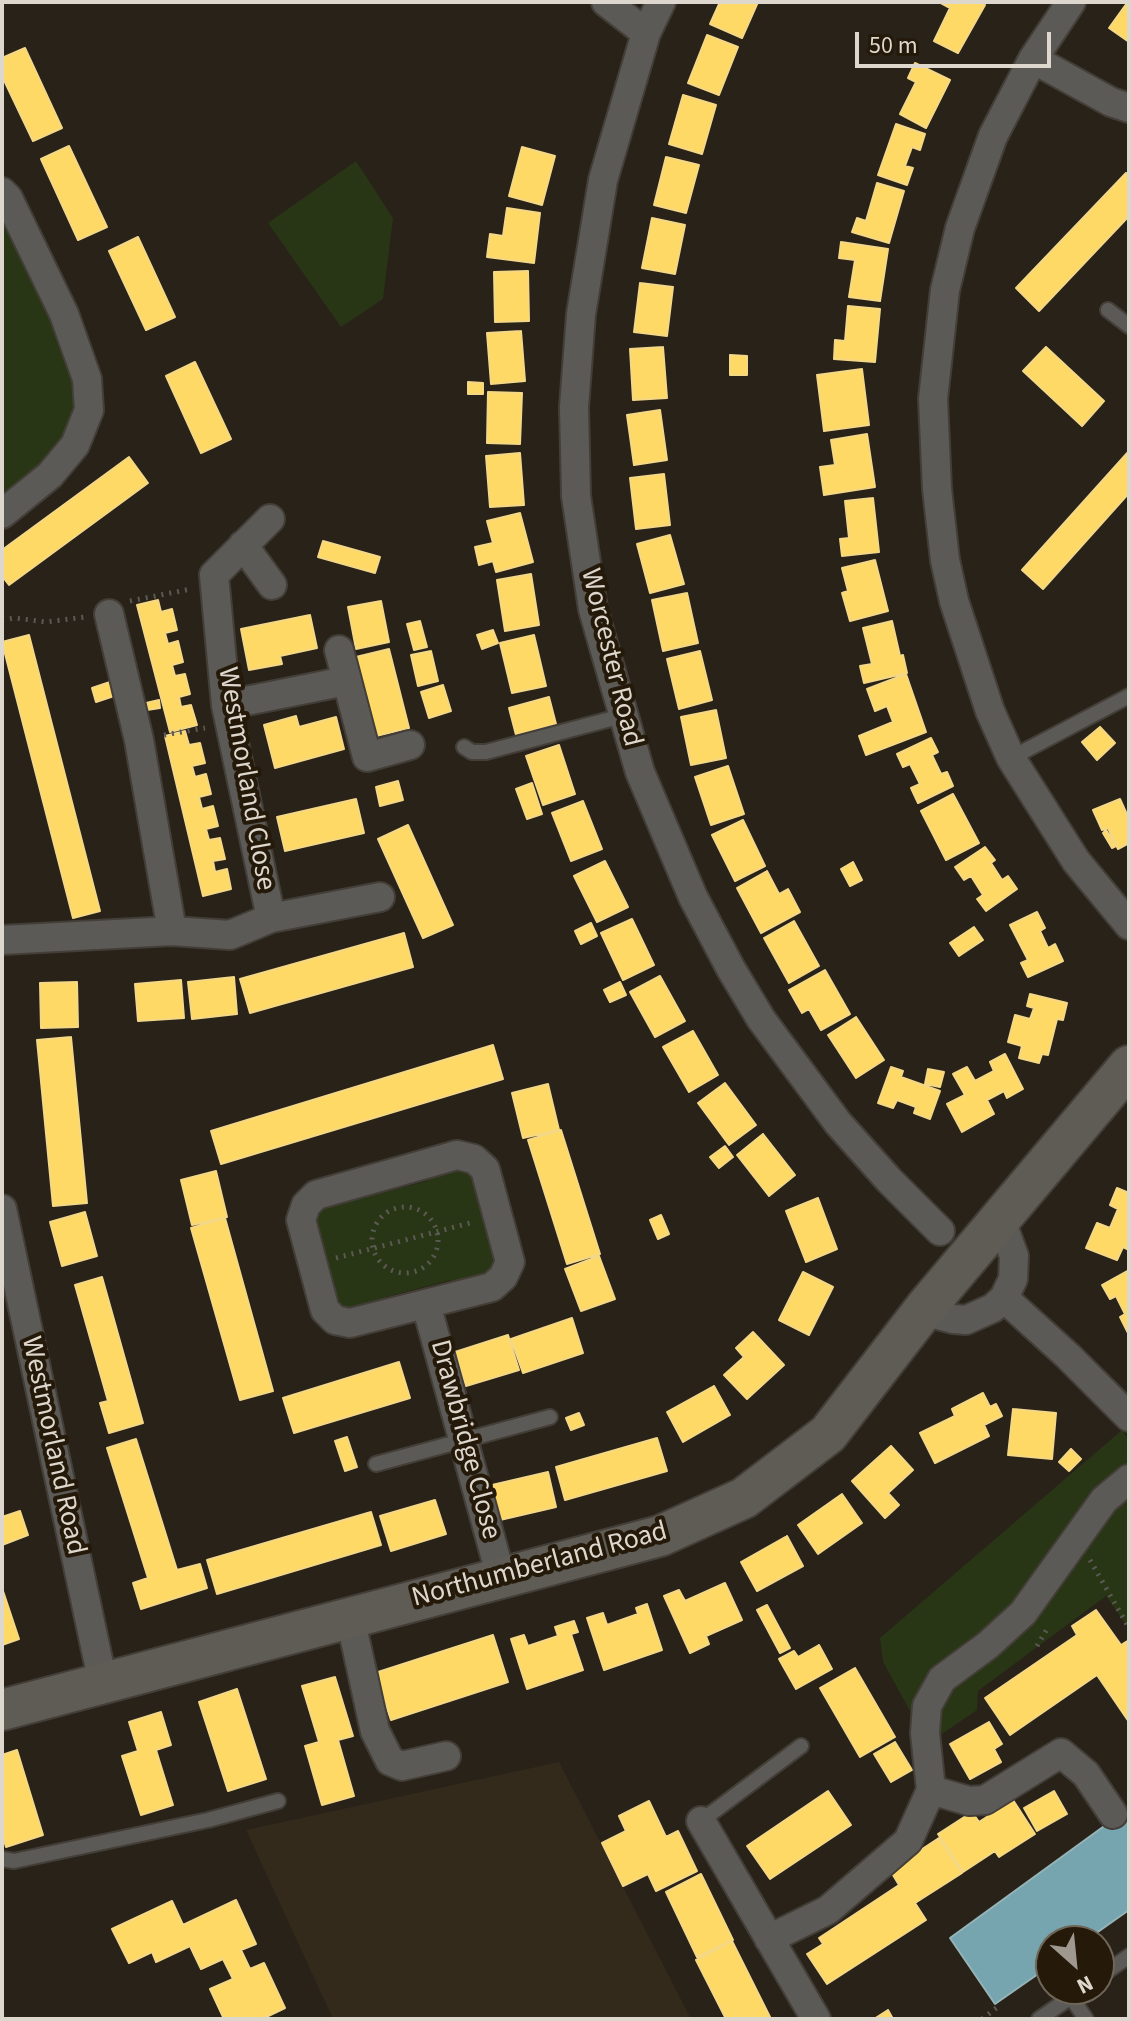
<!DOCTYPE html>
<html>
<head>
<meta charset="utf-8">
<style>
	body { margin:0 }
	#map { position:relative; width:1131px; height:2021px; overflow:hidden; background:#282219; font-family:"Source Sans 3",sans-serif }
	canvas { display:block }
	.frame { position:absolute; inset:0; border:4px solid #ded7cd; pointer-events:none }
	.north { position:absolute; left:1035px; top:1925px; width:80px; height:80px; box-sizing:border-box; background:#251a0a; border:2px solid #6f6658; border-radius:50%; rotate:153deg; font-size:22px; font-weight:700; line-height:32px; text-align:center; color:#ded7cd }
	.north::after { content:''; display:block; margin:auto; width:28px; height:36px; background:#9e988e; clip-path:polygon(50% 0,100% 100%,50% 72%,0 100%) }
	.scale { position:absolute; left:855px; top:32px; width:196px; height:36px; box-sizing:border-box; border:4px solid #ded7cd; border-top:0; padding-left:10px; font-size:24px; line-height:28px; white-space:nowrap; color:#ded7cd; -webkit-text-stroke:6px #251a0a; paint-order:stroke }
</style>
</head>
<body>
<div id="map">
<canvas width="1131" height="2021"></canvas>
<div class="frame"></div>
<div class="north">N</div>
<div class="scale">50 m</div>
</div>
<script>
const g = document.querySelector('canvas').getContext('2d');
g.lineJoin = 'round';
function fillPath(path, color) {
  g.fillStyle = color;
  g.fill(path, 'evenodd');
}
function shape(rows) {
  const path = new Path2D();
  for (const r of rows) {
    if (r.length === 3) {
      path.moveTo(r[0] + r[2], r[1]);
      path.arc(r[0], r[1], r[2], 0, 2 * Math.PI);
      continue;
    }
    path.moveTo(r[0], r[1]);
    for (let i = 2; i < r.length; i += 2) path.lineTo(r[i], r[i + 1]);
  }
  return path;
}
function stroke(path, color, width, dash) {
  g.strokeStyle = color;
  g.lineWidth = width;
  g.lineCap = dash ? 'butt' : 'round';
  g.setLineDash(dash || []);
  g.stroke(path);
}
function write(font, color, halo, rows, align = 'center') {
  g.font = font + ' "Source Sans 3",sans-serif';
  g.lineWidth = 8;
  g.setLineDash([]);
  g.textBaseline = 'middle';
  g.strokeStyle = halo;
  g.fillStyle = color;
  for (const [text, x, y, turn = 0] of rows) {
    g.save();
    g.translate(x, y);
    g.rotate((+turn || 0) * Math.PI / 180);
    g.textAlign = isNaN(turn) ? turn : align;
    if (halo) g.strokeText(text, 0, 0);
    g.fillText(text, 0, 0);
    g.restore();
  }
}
fillPath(shape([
	[559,1762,691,2019,333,2019,246,1830]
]), '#332a1b');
fillPath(shape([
	[356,161,393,218,383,299,341,327,268,223],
	[2,192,89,410,2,514],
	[457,1169,472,1174,484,1206,480,1208,485,1226,490,1225,498,1259,489,1276,453,1286,451,1280,386,1297,387,1303,350,1311,342,1309,335,1302,326,1269,330,1267,326,1253,322,1253,314,1219,319,1211,324,1204,357,1196,358,1199,427,1181,427,1177],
	[1122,1430,1129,1440,1129,1629,1106,1596,978,1691,977,1710,939,1736,920,1729,883,1662,880,1638]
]), '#293615');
const homes = shape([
	[720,2,758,2,742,38,710,24,720,2],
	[939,2,978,2,985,5,958,53,934,41,950,8,939,2],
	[1127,3,1129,4,1129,42,1109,28,1127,3],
	[707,35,738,47,719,95,688,83,707,35],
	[25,48,62,128,33,141,2,76,2,58,25,48],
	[915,63,950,80,926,128,900,114,916,82,908,78,915,63],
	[683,95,716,105,702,154,669,144,683,95],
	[896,124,925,134,920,150,912,147,905,166,913,168,907,185,878,175,896,124],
	[69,146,107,227,78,240,41,159,69,146],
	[522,147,555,156,542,205,509,196,522,147],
	[666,157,699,165,686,213,654,205,666,157],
	[1126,173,1129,176,1129,216,1039,311,1016,288,1126,173],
	[877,183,904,191,889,243,852,232,857,218,866,221,877,183],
	[507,208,540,213,534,263,487,257,490,234,503,236,507,208],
	[652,218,685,225,675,274,642,268,652,218],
	[138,237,175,317,146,330,109,251,138,237],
	[841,242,888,249,880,301,849,297,855,260,839,258,841,242],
	[528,271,529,321,495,322,494,272,528,271],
	[640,283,673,287,667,336,634,332,640,283],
	[848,306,880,309,875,362,834,359,835,340,845,341,848,306],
	[521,331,525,381,491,384,487,333,521,331],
	[663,347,667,398,633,400,630,349,663,347],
	[1046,347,1104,401,1082,426,1023,371,1046,347],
	[730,355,747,356,747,375,730,375,730,355],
	[195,362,231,439,201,453,166,376,195,362],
	[862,369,869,425,824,431,817,375,862,369],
	[468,382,483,383,483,394,468,394,468,382],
	[488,392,522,393,520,444,487,443,488,392],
	[660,410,667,460,634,465,627,415,660,410],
	[867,434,875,487,824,495,820,467,835,465,831,440,867,434],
	[1129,451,1129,493,1043,589,1022,570,1129,451],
	[520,453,524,505,490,507,486,456,520,453],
	[129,457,148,483,9,585,2,576,2,550,129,457],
	[664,474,670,525,636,529,630,478,664,474],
	[873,498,879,552,842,556,840,539,849,538,845,501,873,498],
	[520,513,533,562,496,572,493,561,479,565,475,547,493,543,487,521,520,513],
	[670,535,684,584,650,593,637,544,670,535],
	[323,541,380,557,375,573,318,557,323,541],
	[875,560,888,611,850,621,842,593,848,591,842,568,875,560],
	[531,574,539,625,505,631,497,580,531,574],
	[687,593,698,643,663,651,652,600,687,593],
	[158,600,161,612,172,609,177,630,165,633,168,644,178,641,183,662,172,665,175,676,185,674,190,694,179,697,181,707,191,705,197,725,170,732,137,605,158,600],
	[381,601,389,642,356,649,348,607,381,601],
	[310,615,317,648,280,656,282,664,249,670,241,629,310,615],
	[420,621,427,647,414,650,407,624,420,621],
	[892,621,900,656,903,655,907,673,864,683,860,666,872,664,863,628,892,621],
	[493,630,498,643,482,649,477,635,493,630],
	[29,635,100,911,73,918,2,642,29,635],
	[534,635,546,686,512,693,500,643,534,635],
	[389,649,409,728,376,736,356,657,389,649],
	[431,651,438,681,418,686,411,655,431,651],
	[700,651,712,700,679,709,667,659,700,651],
	[906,674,926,732,866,755,859,736,893,722,887,706,875,711,867,689,906,674],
	[113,681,117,695,96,702,92,688,113,681],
	[443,685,451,711,429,718,421,692,443,685],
	[549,697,556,724,516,735,509,708,549,697],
	[159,700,160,708,147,710,146,703,159,700],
	[716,710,726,758,691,765,681,717,716,710],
	[296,716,299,727,336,717,344,749,275,768,264,725,296,716],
	[1100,727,1115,743,1097,760,1082,742,1100,727],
	[185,731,189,745,200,743,205,763,192,766,195,777,206,774,211,794,199,797,202,809,213,806,218,826,206,829,209,840,220,838,225,859,213,861,215,872,227,869,231,889,203,896,165,736,185,731],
	[931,738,938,752,932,755,941,774,947,772,953,786,918,803,911,788,920,784,910,764,903,767,897,754,931,738],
	[559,745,575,794,543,805,526,756,559,745],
	[728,766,744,814,711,825,695,777,728,766],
	[398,781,403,800,380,806,376,787,398,781],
	[532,783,542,814,527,819,516,789,532,783],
	[953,794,979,843,946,860,921,811,953,794],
	[356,799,364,833,285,851,277,817,356,799],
	[1120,799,1129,819,1129,843,1118,849,1108,828,1102,830,1093,810,1120,799],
	[583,801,602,849,571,861,552,813,583,801],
	[743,820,765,866,735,881,712,835,743,820],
	[408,825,453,925,423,938,378,839,408,825],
	[1106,830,1116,846,1112,848,1103,833,1106,830],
	[985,847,995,860,991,863,1002,880,1008,876,1017,889,986,911,977,899,983,895,971,876,964,880,955,867,985,847],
	[605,861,628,907,597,922,574,876,605,861],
	[853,862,862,880,850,886,841,869,853,862],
	[767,871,779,894,788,889,800,912,761,933,737,888,767,871],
	[1037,912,1045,928,1040,931,1048,948,1055,944,1063,961,1028,977,1021,963,1028,960,1010,925,1037,912],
	[632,919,654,965,623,980,601,933,632,919],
	[794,921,819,966,789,983,764,938,794,921],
	[591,923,597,936,581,944,575,931,591,923],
	[974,927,983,940,959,956,950,943,974,927],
	[404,933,413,967,250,1013,240,979,404,933],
	[825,970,850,1014,821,1030,809,1009,802,1013,789,990,825,970],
	[660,976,685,1021,655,1037,630,992,660,976],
	[234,977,237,1014,192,1019,188,982,234,977],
	[181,980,184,1018,138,1021,135,984,181,980],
	[77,982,78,1027,41,1028,40,983,77,982],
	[620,982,626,995,610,1002,604,990,620,982],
	[1030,994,1067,1003,1063,1020,1057,1019,1048,1055,1042,1054,1039,1063,1019,1058,1022,1046,1008,1042,1015,1015,1030,1019,1034,1008,1027,1006,1030,994],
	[856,1017,884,1060,856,1078,828,1035,856,1017],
	[693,1031,718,1075,689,1092,663,1047,693,1031],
	[71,1037,87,1203,53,1206,37,1040,71,1037],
	[493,1045,503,1079,221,1164,211,1131,493,1045],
	[1005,1054,1023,1089,1007,1098,1004,1091,987,1100,994,1114,962,1132,947,1104,965,1095,953,1074,967,1067,975,1081,994,1071,990,1062,1005,1054],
	[891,1067,903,1071,901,1077,940,1091,930,1119,914,1113,916,1107,897,1100,893,1108,878,1103,891,1067],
	[928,1069,944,1072,940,1087,925,1084,928,1069],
	[725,1083,756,1125,729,1145,698,1103,725,1083],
	[548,1084,559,1130,523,1138,512,1093,548,1084],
	[561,1130,600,1254,567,1264,528,1140,561,1130],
	[763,1134,795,1175,769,1196,737,1155,763,1134],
	[725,1146,733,1157,719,1168,710,1157,725,1146],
	[216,1171,227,1217,192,1225,181,1180,216,1171],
	[1117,1188,1129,1193,1129,1250,1123,1247,1117,1260,1086,1248,1097,1223,1110,1228,1118,1209,1110,1205,1117,1188],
	[818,1198,837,1249,806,1262,786,1211,818,1198],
	[85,1212,97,1256,62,1266,50,1222,85,1212],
	[661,1215,669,1234,658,1239,650,1220,661,1215],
	[225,1218,273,1391,240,1400,191,1228,225,1218],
	[599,1256,615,1299,581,1311,565,1269,599,1256],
	[1129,1270,1129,1332,1128,1333,1120,1317,1125,1314,1116,1296,1110,1299,1102,1285,1129,1270],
	[803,1272,833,1287,809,1335,779,1320,803,1272],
	[102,1277,143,1423,109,1433,100,1403,108,1401,75,1285,102,1277],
	[572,1318,583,1353,523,1373,511,1339,572,1318],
	[753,1332,784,1365,747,1399,724,1375,744,1357,736,1348,753,1332],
	[508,1335,519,1370,466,1386,455,1352,508,1335],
	[399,1362,410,1398,294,1433,283,1398,399,1362],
	[714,1386,730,1415,683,1442,667,1412,714,1386],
	[983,1393,990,1407,996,1404,1002,1416,984,1425,989,1436,935,1463,920,1433,955,1416,952,1409,983,1393],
	[1013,1409,1056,1413,1052,1459,1008,1455,1013,1409],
	[579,1413,584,1425,571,1430,566,1418,579,1413],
	[347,1437,357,1467,345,1471,335,1441,347,1437],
	[657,1438,667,1471,565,1500,556,1467,657,1438],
	[136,1439,177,1570,200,1564,207,1588,141,1609,133,1583,148,1578,107,1448,136,1439],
	[891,1446,913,1470,888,1493,899,1505,885,1518,852,1481,891,1446],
	[1071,1449,1081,1459,1069,1471,1059,1462,1071,1449],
	[548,1472,556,1507,500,1520,492,1485,548,1472],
	[842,1494,862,1523,818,1554,798,1525,842,1494],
	[435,1500,446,1534,391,1551,380,1516,435,1500],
	[20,1511,28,1535,2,1545,2,1517,20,1511],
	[371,1512,381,1545,217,1594,207,1560,371,1512],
	[787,1536,803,1566,757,1591,741,1562,787,1536],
	[725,1583,742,1620,706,1636,709,1644,690,1653,664,1596,679,1590,685,1601,725,1583],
	[2,1588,19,1639,2,1645,2,1588],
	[647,1604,662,1650,604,1670,587,1618,603,1613,607,1625,638,1614,636,1608,647,1604],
	[767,1605,790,1648,780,1653,757,1610,767,1605],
	[1096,1610,1121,1645,1129,1640,1129,1722,1097,1675,1010,1735,985,1698,1077,1635,1072,1626,1096,1610],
	[574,1621,578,1632,571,1634,583,1670,527,1689,511,1639,524,1635,528,1646,558,1636,555,1627,574,1621],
	[493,1635,508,1682,391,1720,375,1673,493,1635],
	[819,1645,832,1669,796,1689,779,1659,794,1651,798,1657,819,1645],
	[855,1668,895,1737,860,1757,820,1688,855,1668],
	[335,1677,353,1736,338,1740,354,1796,322,1805,305,1746,319,1742,302,1686,335,1677],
	[237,1689,266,1779,228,1791,199,1702,237,1689],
	[161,1712,171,1745,156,1750,173,1805,141,1815,122,1756,138,1751,129,1722,161,1712],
	[989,1722,1002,1744,994,1749,1001,1762,970,1779,950,1744,989,1722],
	[895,1742,912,1770,891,1782,874,1754,895,1742],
	[17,1750,43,1835,6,1847,2,1833,2,1755,17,1750],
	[828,1791,851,1825,770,1879,747,1846,828,1791],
	[1054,1791,1067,1814,1037,1831,1024,1808,1054,1791],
	[1013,1800,1035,1834,999,1857,995,1851,963,1872,938,1834,972,1812,979,1822,1013,1800],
	[649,1801,666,1837,678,1831,697,1871,656,1891,648,1874,623,1886,602,1843,626,1831,619,1816,649,1801],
	[939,1838,962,1873,915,1903,926,1920,827,1984,807,1954,823,1944,819,1938,899,1885,890,1870,939,1838],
	[701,1874,733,1940,697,1957,666,1892,701,1874],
	[236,1900,256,1944,241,1950,250,1969,264,1963,285,2008,262,2019,224,2019,210,1989,233,1979,223,1959,201,1969,190,1946,156,1962,152,1952,129,1963,112,1929,172,1901,183,1925,236,1900],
	[732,1941,771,2019,726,2019,696,1960,732,1941],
	[888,2010,893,2019,874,2019,888,2010]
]);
fillPath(homes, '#ffd966');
stroke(homes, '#f5d885', 2);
const public = shape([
	[1129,1808,1129,1910,1085,1941,1051,1941,1051,1965,995,2004,950,1938,1129,1808]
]);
fillPath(public, '#76a5af');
stroke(public, '#95b4b8', 2);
const lane = shape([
	[1108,310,1129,326],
	[464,747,472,752,486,752,622,716],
	[1011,758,1129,696],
	[376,1464,550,1417],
	[701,1821,801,1746],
	[2,1859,14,1861,208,1820,278,1801],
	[1099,1977,1129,1956],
	[1039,2019,1071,1997,1086,2019]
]);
const street = shape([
	[606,2,646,33],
	[661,2,646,33,603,180,581,314,574,407,576,496,593,609,640,772,693,897,731,969,761,1019,838,1123,889,1180,940,1231],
	[1071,2,1033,59,993,136,960,228,945,290,933,399,937,489,945,560,954,601,990,711,1011,758,1076,861,1129,925],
	[1033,59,1111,102,1129,108],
	[2,192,8,198,64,314,87,379,89,410,75,445,50,475,2,514],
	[270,519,214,575,226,705,271,918],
	[243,545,272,585],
	[109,614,139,740,172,931],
	[339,650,367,757,410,745],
	[226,705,346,681],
	[2,940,172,931,230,935,271,918,380,897],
	[457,1155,474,1159,485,1169,510,1262,503,1277,492,1287,350,1323,335,1320,325,1310,301,1220,306,1205,316,1195,457,1155],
	[2,1209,103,1683],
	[1004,1298,1068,1356,1129,1417],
	[426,1304,501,1577],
	[926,1307,938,1315,953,1319,966,1320,993,1308,1004,1298,1013,1279,1014,1256,1006,1234,995,1225],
	[350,1617,375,1731,390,1761,402,1766,446,1756],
	[931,1790,969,1801,985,1800,1061,1753,1086,1774,1113,1814],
	[701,1821,816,2019],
	[769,1939,828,1910,908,1841,931,1790,925,1733,927,1706,942,1679,988,1645,1023,1613,1104,1500,1129,1479]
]);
const secondary = shape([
	[2,1710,660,1536,744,1498,828,1434,926,1307,1129,1066]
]);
stroke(lane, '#433e37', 18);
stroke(street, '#433e37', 32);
stroke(secondary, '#433e37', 44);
stroke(shape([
	[130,601,191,589],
	[2,620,15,618,46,622,85,617],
	[164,735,205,728],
	[405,1240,33],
	[336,1258,474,1222],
	[1090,1560,1129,1628],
	[1037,1646,1047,1629],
	[982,2019,999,2006]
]), '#5c5955', 5, [2, 6]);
stroke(lane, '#5c5a56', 14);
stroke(street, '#5c5a56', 28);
stroke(secondary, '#5f5c56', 40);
write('28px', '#ded7cd', '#251a0a', [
	["Worcester Road",610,658,76],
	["Westmorland Close",245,779,80],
	["Drawbridge Close",464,1440,75],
	["Westmorland Road",52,1446,78],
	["Northumberland Road",540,1566,-15]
]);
</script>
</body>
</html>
